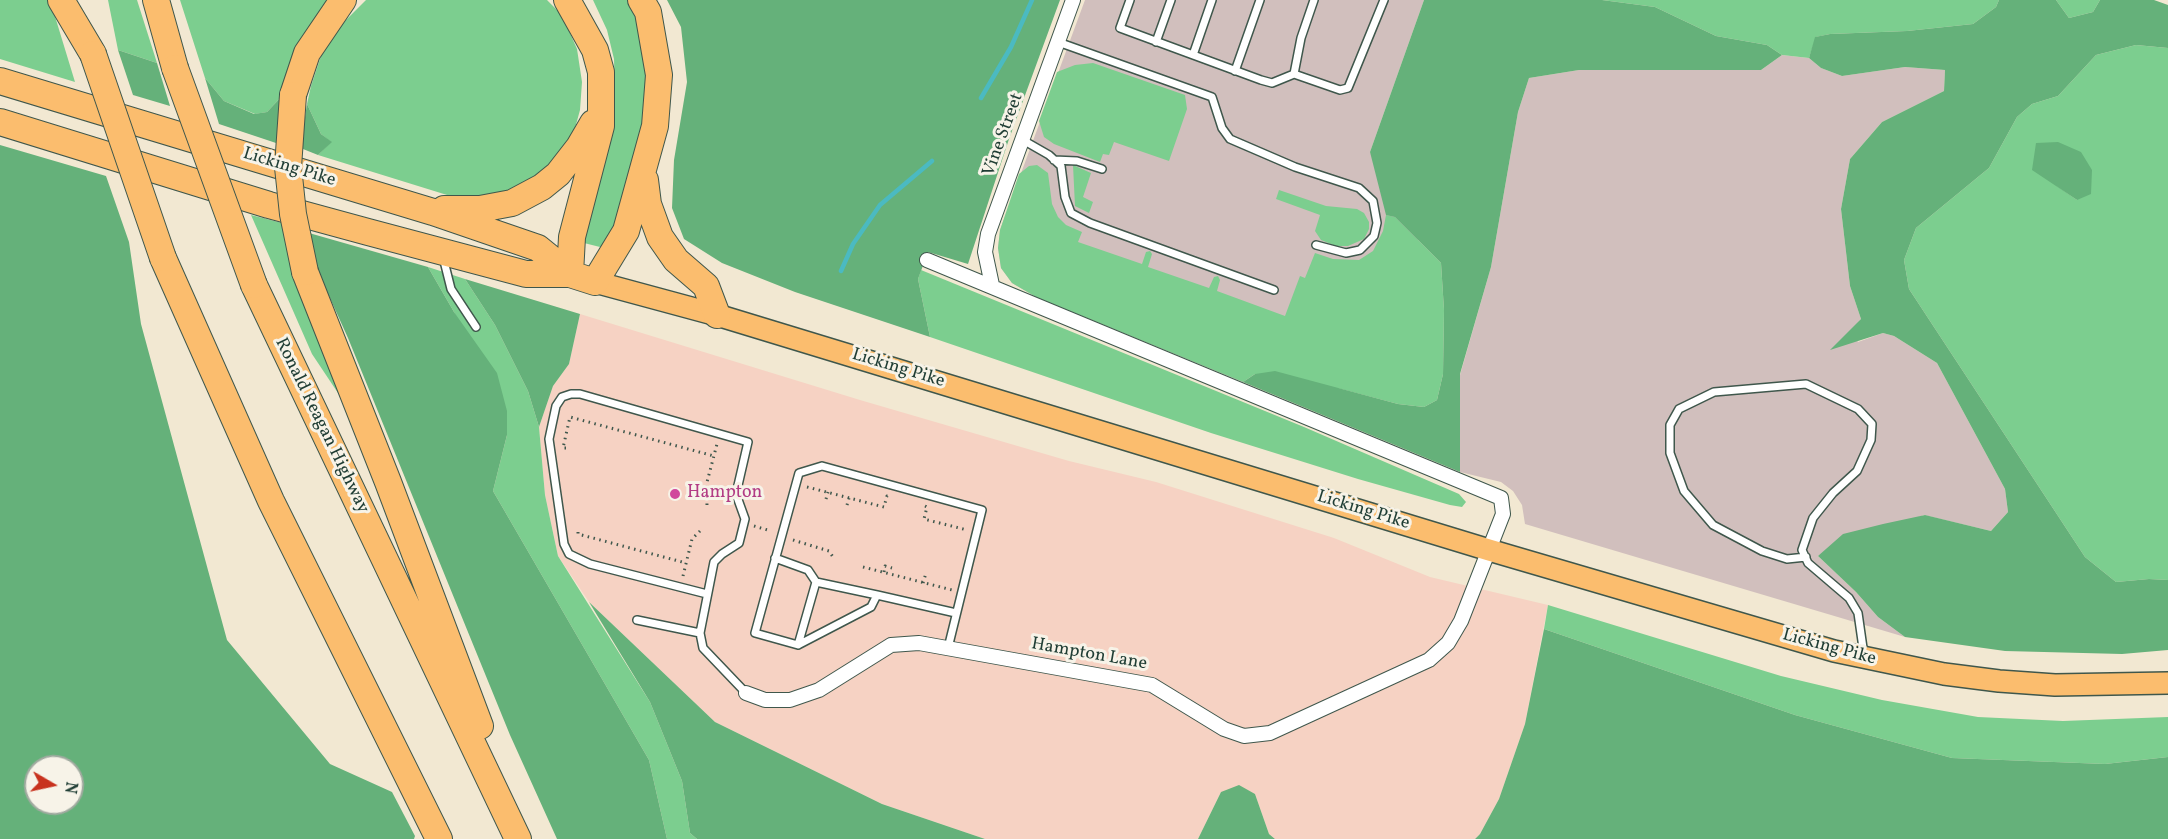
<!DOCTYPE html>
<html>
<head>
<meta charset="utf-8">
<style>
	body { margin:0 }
	#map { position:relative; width:2168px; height:839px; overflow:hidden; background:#f2e8d2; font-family:Vollkorn,serif }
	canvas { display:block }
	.north { position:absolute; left:24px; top:755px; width:60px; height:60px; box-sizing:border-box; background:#f7f3e8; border:2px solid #a1aaa0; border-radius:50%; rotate:99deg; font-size:16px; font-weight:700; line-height:24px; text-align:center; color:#1f3d34 }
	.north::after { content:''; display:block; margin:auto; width:21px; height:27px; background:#c8321e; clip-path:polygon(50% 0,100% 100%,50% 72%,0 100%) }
</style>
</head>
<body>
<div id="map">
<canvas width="2168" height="839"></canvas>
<div class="north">N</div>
</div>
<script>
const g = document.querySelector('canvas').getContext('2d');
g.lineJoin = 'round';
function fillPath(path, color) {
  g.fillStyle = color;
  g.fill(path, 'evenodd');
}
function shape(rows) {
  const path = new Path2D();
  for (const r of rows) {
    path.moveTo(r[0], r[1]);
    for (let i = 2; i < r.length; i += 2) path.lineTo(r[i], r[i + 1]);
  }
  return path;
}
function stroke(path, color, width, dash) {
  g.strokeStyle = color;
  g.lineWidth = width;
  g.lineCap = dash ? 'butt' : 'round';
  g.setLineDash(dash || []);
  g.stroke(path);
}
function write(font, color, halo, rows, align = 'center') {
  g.font = font + ' Vollkorn,serif';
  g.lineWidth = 6;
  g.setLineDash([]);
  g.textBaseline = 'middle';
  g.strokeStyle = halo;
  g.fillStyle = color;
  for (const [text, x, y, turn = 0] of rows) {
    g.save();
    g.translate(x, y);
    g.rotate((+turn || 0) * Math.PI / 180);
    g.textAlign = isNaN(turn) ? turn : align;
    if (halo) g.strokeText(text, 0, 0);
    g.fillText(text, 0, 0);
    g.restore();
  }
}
fillPath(shape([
	[580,314,860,400,1069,461,1156,482,1334,538,1430,577,1548,605,1525,724,1499,799,1480,834,1475,839,1275,839,1269,834,1255,794,1221,792,1198,839,985,839,882,804,715,722,589,602,558,556,545,495,539,427,553,386,569,364]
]), '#f6d2c3');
fillPath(shape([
	[1085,0,1424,0,1370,152,1418,240,1243,382,1036,297,1012,283,1001,268,998,248,1000,230],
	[1782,55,1809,58,1821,68,1842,76,1905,67,1945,70,1944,91,1882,122,1850,159,1841,209,1850,286,1861,319,1851,331,1858,342,1883,333,1894,336,1937,363,2005,489,2008,512,1991,531,1924,515,1818,556,1856,592,1878,617,1905,637,1525,524,1522,505,1513,491,1501,482,1460,472,1460,375,1491,267,1518,112,1529,78,1579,70,1761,70]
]), '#d1bfbd');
fillPath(shape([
	[0,0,50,0,75,82,0,59],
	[108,0,137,0,157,63,118,50],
	[180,0,330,0,283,95,267,112,255,114,224,101,205,78],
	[366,0,547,0,562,15,577,49,582,82,580,110,574,132,559,159,513,193,460,199,318,155,331,142,321,134,307,104,311,86,321,56,341,25],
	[593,0,631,0,647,44,647,108,623,209,604,248,584,243,581,226,611,124,615,97,614,59,607,30],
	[1602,0,1999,0,1996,7,1973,24,1907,31,1830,34,1816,37,1809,58,1782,55,1767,45,1716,36,1655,7],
	[2056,0,2100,0,2093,12,2069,18],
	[2136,45,2168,48,2168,580,2149,579,2116,582,2085,557,1909,289,1904,260,1916,228,1989,168,2017,117,2032,104,2058,96,2096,55],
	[2081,152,2077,200,2057,186],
	[1093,63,1185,95,1187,109,1169,161,1114,142,1109,155,1103,154,1100,162,1054,144,1044,137,1039,121,1057,72,1075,65],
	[1037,165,1048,173,1052,204,1058,217,1066,225,1082,232,1078,242,1142,264,1146,252,1150,251,1152,254,1148,267,1209,288,1214,277,1218,276,1220,280,1217,291,1285,316,1300,276,1305,278,1315,253,1333,259,1359,260,1373,251,1383,231,1386,215,1395,217,1441,263,1444,310,1443,374,1437,400,1424,407,1398,404,1341,389,1255,374,1243,382,1036,297,1012,283,1001,268,998,248,1000,230,1019,174,1029,166],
	[1073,165,1091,173,1083,197,1093,202,1089,213,1075,206],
	[1279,190,1326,206,1357,209,1364,213,1369,222,1369,229,1364,239,1348,246,1336,246,1321,240,1315,231,1320,215,1276,199],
	[251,215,286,224,344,402,312,354],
	[428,267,465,279,495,325,528,391,539,427,545,495,558,556,650,702,682,781,690,833,697,839,667,839,649,760,493,491,507,435,454,312],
	[921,270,1304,427,1459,494,1466,502,1462,507,1450,505,1358,479,1211,433,930,337,918,279],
	[1548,605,1781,676,1882,700,1978,717,2063,721,2168,717,2168,757,2105,764,1952,758,1795,715,1544,629]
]), '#7cce8f');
fillPath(shape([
	[667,0,1060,0,1009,139,968,264,928,252,918,279,930,337,795,292,722,263,684,239,672,208,674,160,687,82,681,27],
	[1424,0,1602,0,1655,7,1716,36,1767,45,1782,55,1761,70,1579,70,1529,78,1518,112,1491,267,1460,374,1460,472,1243,382,1255,374,1275,371,1398,404,1424,407,1437,400,1443,374,1444,310,1441,263,1395,217,1386,215,1370,152],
	[1999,0,2056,0,2069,18,2093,12,2100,0,2154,0,2168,5,2168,48,2136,45,2096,55,2058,96,2032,104,2017,117,1989,168,1916,228,1904,260,1909,289,2085,557,2116,582,2149,579,2168,580,2168,650,2122,654,2005,651,1905,637,1878,617,1856,592,1818,556,1843,534,1883,524,1925,515,1991,531,2008,512,2005,489,1937,363,1894,336,1883,333,1830,350,1861,319,1850,286,1841,209,1850,159,1882,122,1944,91,1945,70,1905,67,1842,76,1821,68,1809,58,1815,37,1830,34,1907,31,1973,24,1996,7],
	[118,50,157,63,170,106,133,95],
	[205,78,224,101,254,114,267,112,283,95,282,145,219,124],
	[307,104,321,134,332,142,318,155,303,149,303,130],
	[2058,142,2081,152,2092,170,2091,194,2077,200,2032,170,2036,143],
	[0,145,106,176,129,242,141,324,227,640,330,764,392,792,415,836,414,839,0,839],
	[36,767,72,767,72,803,36,803],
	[309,233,428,267,454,312,497,373,507,411,507,435,493,491,649,760,667,839,557,839,510,735,348,338,316,267],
	[465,279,580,314,569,364,553,386,539,427,528,391,495,325],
	[589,602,715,722,882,804,985,839,697,839,690,833,682,781,650,702],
	[1544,629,1795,715,1952,758,2105,764,2168,757,2168,839,1475,839,1480,834,1499,799,1525,724],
	[1239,785,1255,794,1269,834,1275,839,1198,839,1221,792]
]), '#65b17a');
stroke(shape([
	[981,98,1011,47,1032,0],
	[841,271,853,244,880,205,932,161]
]), '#4bbac1', 4.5);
const lane = shape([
	[1130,0,1120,28,1261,80,1272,83,1294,74,1340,90,1348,88,1384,0],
	[1058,42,1212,97,1222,128,1230,139,1295,167,1359,188,1373,201,1377,223,1374,236,1360,250,1346,253,1316,245],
	[1156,42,1171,0],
	[1193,55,1212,0],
	[1235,71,1260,0],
	[1294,74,1301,38,1314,0],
	[1021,139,1049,155,1061,166,1065,197,1071,213,1090,223,1274,290],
	[1054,160,1077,161,1102,169],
	[443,257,451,289,476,327],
	[1806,557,1787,559,1762,551,1713,525,1684,491,1670,453,1670,425,1679,409,1714,392,1806,384,1858,409,1872,424,1871,440,1857,471,1833,493,1813,518,1802,550,1808,563,1849,598,1858,613,1864,655],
	[775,558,808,570,816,582,877,595],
	[707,594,590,564,569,554,564,544,549,439,556,406,562,397,571,394,580,394,748,442,736,494,745,519,739,543,722,554,714,562,700,633,703,648,746,693],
	[637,620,700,633],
	[798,645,816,582],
	[948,648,982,510,822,466,799,473,755,633,798,645,871,607,877,595,956,613]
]);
const street = shape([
	[992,285,985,252,988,234,1073,0],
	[746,693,765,700,790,700,819,690,891,645,919,643,1152,685,1224,729,1244,736,1270,733,1429,660,1448,643,1461,621,1503,514,1501,498,927,260]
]);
const primary = shape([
	[595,282,717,315,1489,550,1834,651,1944,674,1999,681,2055,685,2168,683]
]);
const highway = shape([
	[61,0,93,54],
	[156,0,175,68],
	[567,0,595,50,601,72,601,126,572,237,570,274],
	[0,81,433,212,538,248,570,274],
	[293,95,307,53,343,0],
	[0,122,269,205,368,232,526,274,570,274,595,282,626,231,655,126,659,75,648,12,641,0],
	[645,180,648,204,660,237,676,260,706,286,717,315],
	[444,209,480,209,512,203,542,187,558,174,579,147,593,123],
	[163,258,271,501,439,839],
	[305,272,388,482,480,726],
	[254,285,518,839]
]);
stroke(lane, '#3f574c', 10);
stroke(street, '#3f574c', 16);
stroke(primary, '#3f574c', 24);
stroke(highway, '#3f574c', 28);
stroke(shape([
	[566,448,563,448,570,417,714,456],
	[807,487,884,507,887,496,889,496],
	[826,499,828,492],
	[707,505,706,486,717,444],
	[847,505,849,498],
	[925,506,927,507,924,519,967,530],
	[754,526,771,531],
	[578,532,578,534,686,563],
	[793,540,829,551,833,557],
	[863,567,952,590],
	[884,572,885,566,892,568],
	[683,576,692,539,700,531],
	[923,583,926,573]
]), '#3f574c', 3, [1.5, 4.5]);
stroke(lane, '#fff', 7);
stroke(street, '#fff', 14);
stroke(primary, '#fbbd6e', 21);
stroke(highway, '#fbbd6e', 26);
const highwayBridge = shape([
	[93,54,163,258],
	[175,68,254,285],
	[293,95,288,167,293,214,305,272]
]);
stroke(highwayBridge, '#3f574c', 28, []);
stroke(highwayBridge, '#fbbd6e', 26);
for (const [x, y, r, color] of [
	[675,494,6,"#d1479c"]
]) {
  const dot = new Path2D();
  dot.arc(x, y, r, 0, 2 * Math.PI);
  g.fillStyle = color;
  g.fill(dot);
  stroke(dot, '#f7f3e8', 2);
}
write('18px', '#1f3d34', '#f7f3e8', [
	["Vine Street",1004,135,-70],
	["Licking Pike",289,168,17],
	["Licking Pike",898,369,17],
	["Ronald Reagan Highway",321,426,64],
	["Licking Pike",1363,511,17],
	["Licking Pike",1829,648,15],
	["Hampton Lane",1089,655,10]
]);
write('18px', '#b23c85', '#f7f3e8', [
	["Hampton",687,494]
], 'left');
</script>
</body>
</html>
